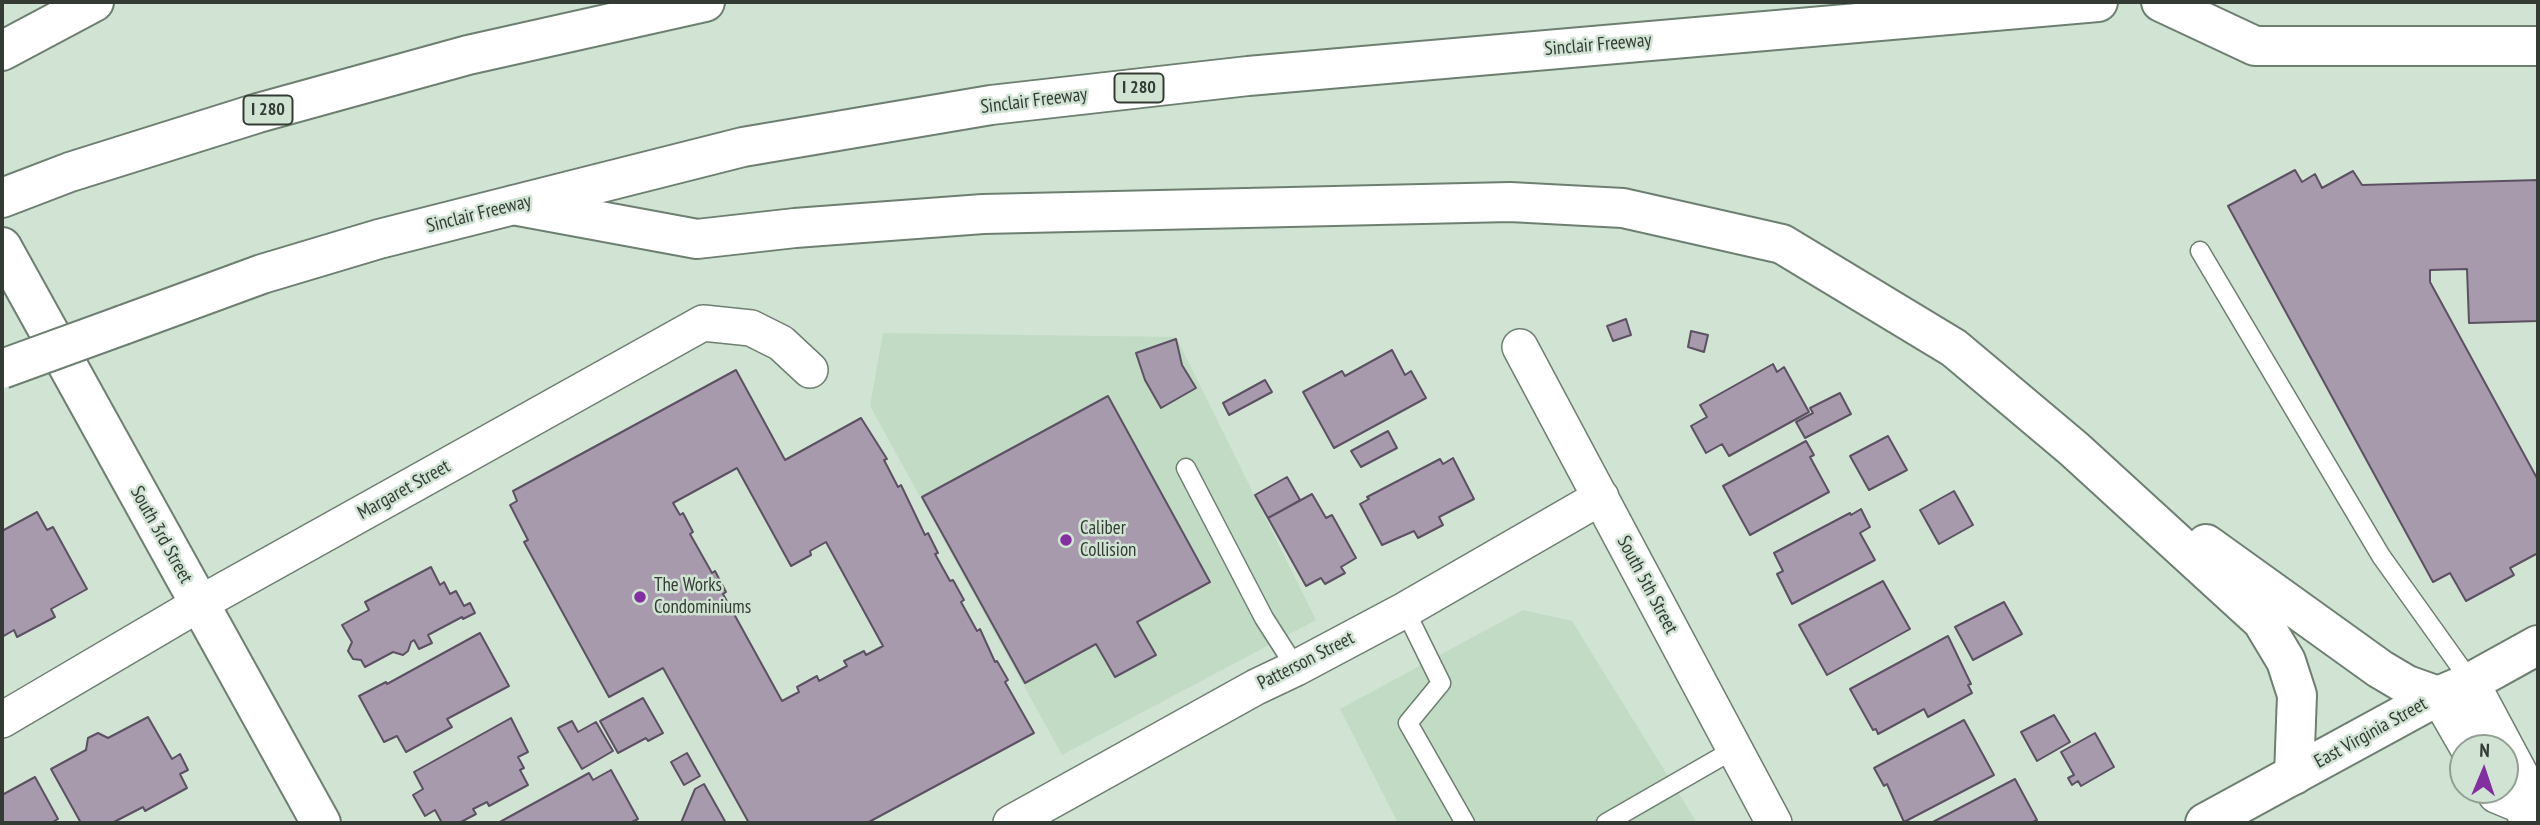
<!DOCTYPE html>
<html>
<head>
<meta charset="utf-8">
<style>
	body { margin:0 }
	#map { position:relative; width:2540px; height:825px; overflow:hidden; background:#d1e4d4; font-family:"PT Sans Narrow",sans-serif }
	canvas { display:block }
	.frame { position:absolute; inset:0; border:4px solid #333b34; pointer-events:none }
	.north { position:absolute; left:2449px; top:734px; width:70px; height:70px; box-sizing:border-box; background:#d1e4d4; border:2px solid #92a094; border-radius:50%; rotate:2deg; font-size:19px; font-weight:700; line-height:28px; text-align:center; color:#333b34 }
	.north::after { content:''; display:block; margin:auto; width:24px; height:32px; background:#8230a0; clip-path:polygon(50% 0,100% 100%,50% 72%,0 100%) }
</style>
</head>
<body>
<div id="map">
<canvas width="2540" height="825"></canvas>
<div class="frame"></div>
<div class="north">N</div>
</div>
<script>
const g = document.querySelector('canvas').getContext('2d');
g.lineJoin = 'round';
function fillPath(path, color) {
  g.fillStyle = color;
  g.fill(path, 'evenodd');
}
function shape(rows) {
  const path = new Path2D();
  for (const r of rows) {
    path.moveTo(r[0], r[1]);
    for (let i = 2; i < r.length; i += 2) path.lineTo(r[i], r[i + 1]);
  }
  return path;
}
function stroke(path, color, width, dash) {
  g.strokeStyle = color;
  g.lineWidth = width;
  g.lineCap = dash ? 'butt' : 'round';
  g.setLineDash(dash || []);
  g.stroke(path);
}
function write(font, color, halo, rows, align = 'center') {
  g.font = font + ' "PT Sans Narrow",sans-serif';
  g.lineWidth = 5;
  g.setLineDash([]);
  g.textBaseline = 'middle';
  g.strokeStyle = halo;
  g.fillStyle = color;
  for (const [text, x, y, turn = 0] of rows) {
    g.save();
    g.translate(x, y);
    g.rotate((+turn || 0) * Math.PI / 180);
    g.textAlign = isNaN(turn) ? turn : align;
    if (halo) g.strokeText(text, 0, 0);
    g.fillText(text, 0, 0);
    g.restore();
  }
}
fillPath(shape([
	[883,333,1176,337,1316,620,1062,755,870,406],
	[1523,610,1572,621,1697,823,1398,823,1340,709]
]), '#c1dbc5');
const building = shape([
	[2295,170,2302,182,2315,174,2322,188,2353,171,2362,185,2538,180,2538,321,2469,323,2467,269,2430,270,2430,282,2538,480,2538,553,2510,568,2514,575,2466,601,2450,573,2433,582,2228,206,2295,170],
	[1626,319,1631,335,1613,341,1607,326,1626,319],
	[1691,331,1708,335,1704,352,1688,347,1691,331],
	[1176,339,1182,365,1196,388,1161,408,1145,380,1136,353,1176,339],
	[1392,350,1405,375,1411,371,1426,398,1334,448,1303,392,1342,371,1345,376,1392,350],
	[1773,364,1777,372,1784,367,1809,412,1729,456,1722,444,1706,453,1691,426,1707,417,1700,405,1773,364],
	[736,370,785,460,861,418,887,459,884,460,898,487,901,485,925,535,928,533,938,553,935,554,950,581,953,580,964,600,961,602,977,631,980,629,995,662,997,661,1008,680,1005,682,1034,733,867,823,749,823,663,668,609,697,524,542,528,540,510,505,517,501,513,491,736,370],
	[737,468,791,566,811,555,810,551,826,542,883,646,866,655,864,651,844,661,847,666,819,681,817,676,797,687,799,692,782,701,723,594,726,592,715,571,712,573,690,534,693,532,683,513,680,515,673,503,737,468],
	[1265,380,1272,392,1229,415,1223,403,1265,380],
	[1840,393,1851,414,1805,438,1796,422,1813,413,1810,408,1840,393],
	[1108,396,1210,582,1137,622,1156,655,1115,677,1096,644,1025,683,922,497,1108,396],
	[1388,431,1397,448,1361,467,1351,451,1388,431],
	[1888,436,1907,470,1869,490,1850,456,1888,436],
	[1806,441,1814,455,1810,457,1829,492,1750,535,1723,486,1806,441],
	[1453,458,1474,499,1439,517,1443,525,1418,538,1414,531,1382,545,1360,504,1369,499,1367,497,1440,459,1443,464,1453,458],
	[1287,477,1300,500,1268,518,1255,495,1287,477],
	[1954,491,1973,525,1939,544,1920,510,1954,491],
	[1312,494,1326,518,1332,515,1356,558,1341,567,1345,573,1325,584,1321,578,1306,586,1268,518,1312,494],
	[1861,509,1870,527,1860,533,1875,560,1792,604,1777,574,1783,571,1774,553,1850,513,1851,515,1861,509],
	[37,512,47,530,53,527,87,589,51,609,55,617,17,637,14,630,2,637,2,531,37,512],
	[431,567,440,585,444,582,450,594,456,591,464,606,470,603,475,613,463,619,462,617,428,635,432,643,419,649,414,640,411,642,408,651,403,655,393,652,365,667,361,660,353,659,348,651,352,642,342,625,369,610,365,602,431,567],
	[1883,581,1910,629,1827,675,1799,625,1883,581],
	[2004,602,2022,634,1973,660,1955,627,2004,602],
	[480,633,509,686,447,719,452,727,406,752,397,736,384,742,359,696,386,682,387,684,480,633],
	[1948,636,1971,684,1968,685,1972,693,1928,717,1924,709,1878,734,1876,729,1873,730,1850,689,1948,636],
	[643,698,663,733,648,741,646,738,618,753,600,721,643,698],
	[2054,715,2070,742,2037,761,2021,732,2054,715],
	[148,717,172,759,180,754,188,770,180,774,187,788,145,811,143,807,112,823,81,823,51,769,86,750,88,738,98,733,108,738,148,717],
	[511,718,528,752,518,757,524,768,520,770,528,785,489,806,487,802,473,809,476,814,459,823,442,823,435,810,425,816,413,795,423,789,414,772,511,718],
	[1964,720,1994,775,1904,822,1887,784,1884,786,1874,768,1964,720],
	[572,721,578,732,596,722,613,751,582,769,558,728,572,721],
	[2095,733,2114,767,2081,786,2078,781,2072,785,2068,778,2074,775,2061,752,2095,733],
	[687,753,700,776,684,785,671,762,687,753],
	[611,770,638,819,630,823,498,823,589,773,593,780,611,770],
	[35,777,58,819,51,823,2,823,2,795,35,777],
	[2015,779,2037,820,2031,823,1931,823,2015,779],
	[704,784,726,823,681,823,695,789,704,784]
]);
fillPath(building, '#a69aac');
stroke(building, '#5c5162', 2);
const lane = shape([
	[2200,251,2381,556,2471,682],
	[1186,468,1264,618,1296,668],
	[1405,610,1441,683,1408,723,1465,823],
	[1606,823,1733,750]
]);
const street = shape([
	[1520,347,1774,823],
	[2471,682,2525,783,2520,805],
	[2438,696,2468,748],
	[2,720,199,604,703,323,751,328,781,343,810,370],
	[2493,790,2496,795,2520,805,2530,823],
	[1011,823,1256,687,1296,668,1405,610,1601,497]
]);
const secondary = shape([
	[2,247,321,823],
	[2205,823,2438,696,2471,682,2538,645]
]);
const highway = shape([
	[2161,2,2255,46,2538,46],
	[2,51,94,2],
	[2,198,70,172,258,113,468,55,705,2],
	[513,205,697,239,795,228,983,214,1510,202,1623,208,1782,244,1954,348,2074,449,2262,621,2286,661,2297,695,2294,775],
	[123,325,262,274,379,239,743,147,991,105,1248,76,2098,2],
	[2206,544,2380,669,2407,685,2438,696]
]);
stroke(lane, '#6d7f70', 21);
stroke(street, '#6d7f70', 38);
stroke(secondary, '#6d7f70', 42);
stroke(highway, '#6d7f70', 42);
stroke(lane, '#fff', 18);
stroke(street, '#fff', 35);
stroke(secondary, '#fff', 38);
stroke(highway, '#fff', 38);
const highwayBridge = shape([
	[2,369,123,325]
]);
stroke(highwayBridge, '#6d7f70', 42, []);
stroke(highwayBridge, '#fff', 38);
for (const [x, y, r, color] of [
	[1066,540,7,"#8230a0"],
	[640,597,7,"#8230a0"]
]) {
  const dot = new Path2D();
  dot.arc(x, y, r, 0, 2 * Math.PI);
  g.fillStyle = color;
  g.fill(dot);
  stroke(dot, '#d1e4d4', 2.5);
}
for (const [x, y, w] of [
	[1139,88,49],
	[268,110,49]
]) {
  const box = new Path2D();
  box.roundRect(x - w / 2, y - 14.5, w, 29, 5);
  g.fillStyle = '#d1e4d4';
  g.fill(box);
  stroke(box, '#333b34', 2);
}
write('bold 18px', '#333b34', null, [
	["I 280",1139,88],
	["I 280",268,110]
]);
write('19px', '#333b34', '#d1e4d4', [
	["Sinclair Freeway",1598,45,-5],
	["Sinclair Freeway",1034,101,-7],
	["Sinclair Freeway",479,214,-14],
	["Margaret Street",404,490,-29],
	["South 3rd Street",161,535,61],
	["South 5th Street",1647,585,62],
	["Patterson Street",1306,661,-27],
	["East Virginia Street",2371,733,-29]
]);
write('19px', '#333b34', '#d1e4d4', [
	["Caliber",1080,529],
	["Collision",1080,551],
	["The Works",654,586],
	["Condominiums",654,608]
], 'left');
</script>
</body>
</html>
